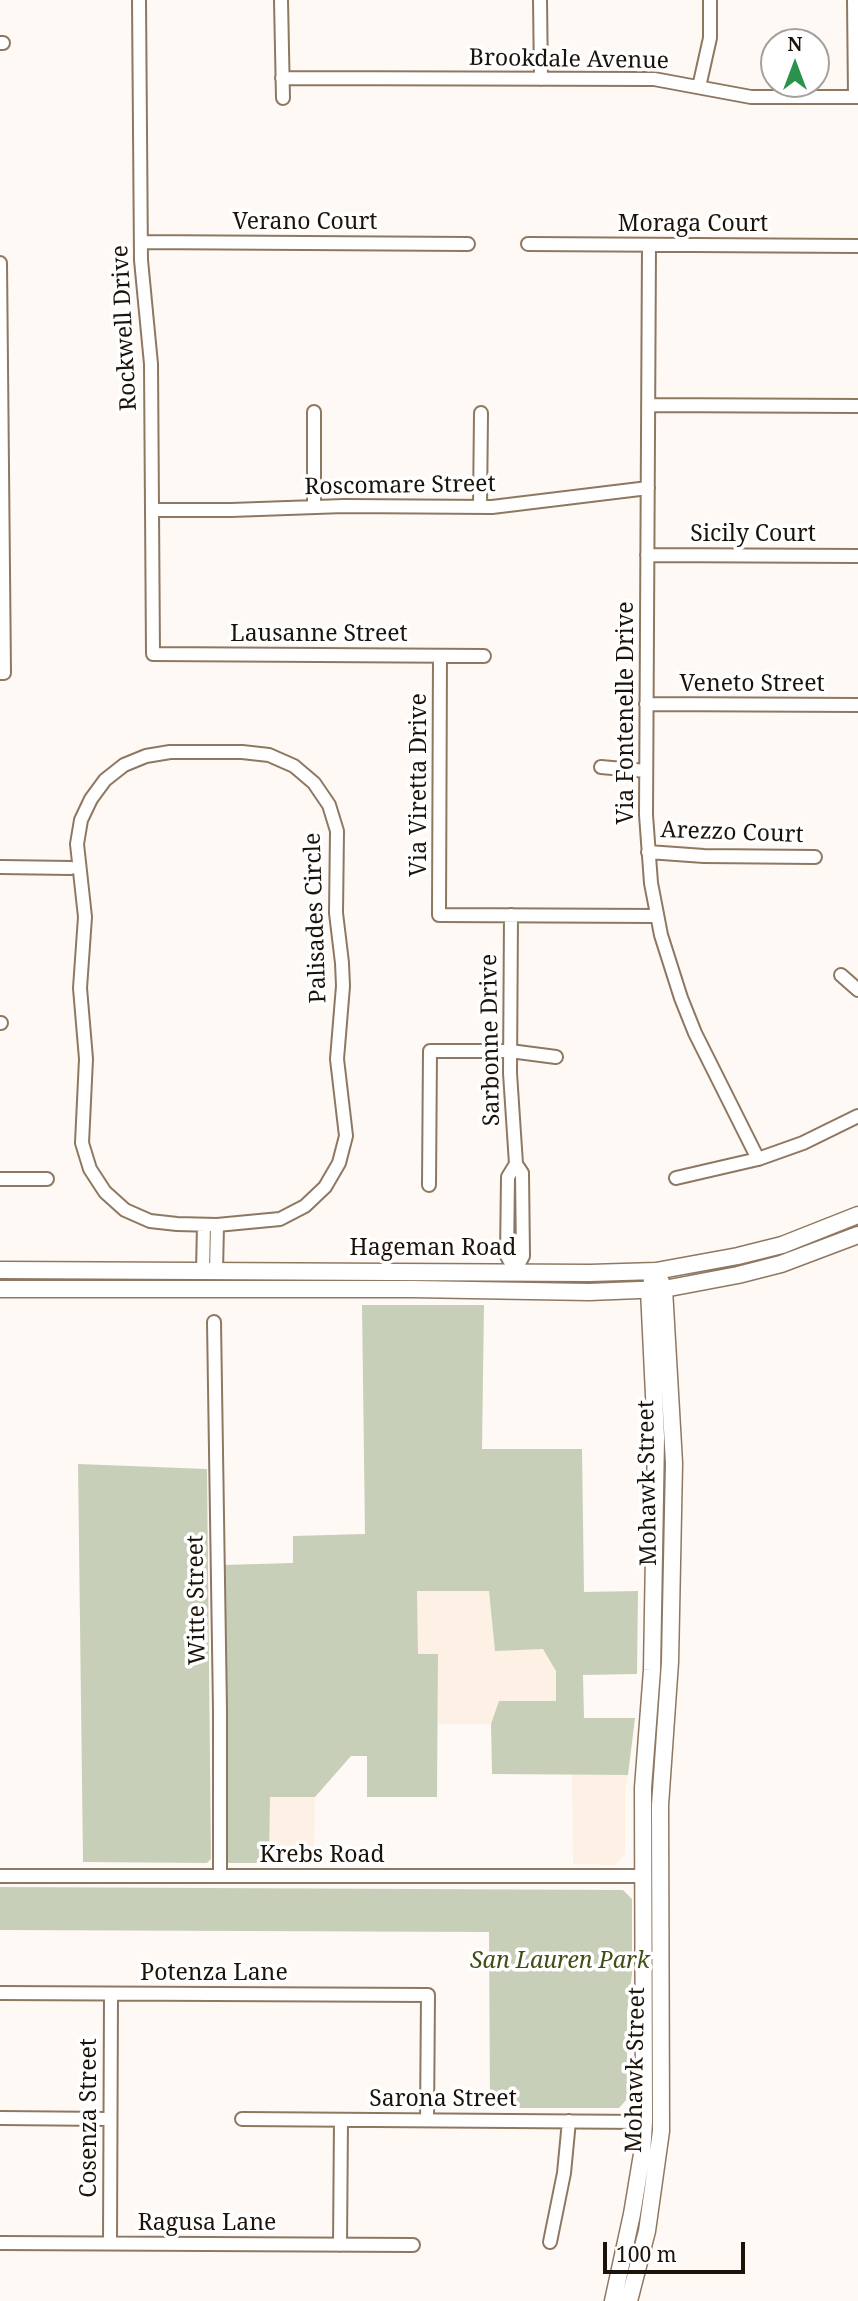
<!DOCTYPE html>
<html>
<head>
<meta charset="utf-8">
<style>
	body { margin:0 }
	#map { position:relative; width:858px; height:2301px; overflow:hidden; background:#fff9f5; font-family:"Noto Serif",serif }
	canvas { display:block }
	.north { position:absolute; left:760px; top:28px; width:70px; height:70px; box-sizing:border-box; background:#fff; border:2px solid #a4a19d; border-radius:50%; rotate:0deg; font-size:19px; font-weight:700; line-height:28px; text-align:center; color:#1b130a }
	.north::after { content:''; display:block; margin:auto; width:24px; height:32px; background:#29934b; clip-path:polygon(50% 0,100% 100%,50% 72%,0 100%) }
	.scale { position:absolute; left:603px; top:2242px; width:142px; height:32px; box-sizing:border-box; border:4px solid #1b130a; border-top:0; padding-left:9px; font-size:21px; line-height:24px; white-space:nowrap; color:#1b130a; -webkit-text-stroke:5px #fff; paint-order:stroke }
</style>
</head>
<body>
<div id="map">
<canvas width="858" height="2301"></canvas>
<div class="north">N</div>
<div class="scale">100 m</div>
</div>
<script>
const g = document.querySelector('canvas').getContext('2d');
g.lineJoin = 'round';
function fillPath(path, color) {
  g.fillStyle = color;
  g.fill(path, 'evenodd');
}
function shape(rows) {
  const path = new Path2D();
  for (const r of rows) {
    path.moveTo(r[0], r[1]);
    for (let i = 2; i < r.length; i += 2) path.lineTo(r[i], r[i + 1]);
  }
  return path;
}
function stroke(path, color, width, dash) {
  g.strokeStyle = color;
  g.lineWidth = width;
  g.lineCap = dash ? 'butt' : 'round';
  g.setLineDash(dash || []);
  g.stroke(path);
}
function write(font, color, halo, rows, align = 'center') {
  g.font = font + ' "Noto Serif",serif';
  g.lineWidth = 7;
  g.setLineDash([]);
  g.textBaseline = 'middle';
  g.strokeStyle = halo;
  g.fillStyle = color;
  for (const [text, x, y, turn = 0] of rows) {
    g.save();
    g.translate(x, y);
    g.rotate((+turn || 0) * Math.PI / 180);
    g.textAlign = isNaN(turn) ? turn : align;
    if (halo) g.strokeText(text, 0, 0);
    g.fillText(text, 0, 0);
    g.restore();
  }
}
fillPath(shape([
	[417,1591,489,1591,495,1650,544,1649,556,1671,556,1701,500,1701,491,1724,438,1724,438,1654,418,1654],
	[572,1775,628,1775,625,1789,625,1854,615,1865,573,1864],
	[270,1796,315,1797,314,1863,269,1863]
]), '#fdf0e4');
fillPath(shape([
	[362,1305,484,1305,482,1449,582,1449,584,1592,638,1591,637,1674,583,1675,584,1718,635,1718,628,1775,492,1774,491,1724,499,1701,556,1701,556,1671,543,1649,495,1651,489,1591,417,1591,418,1654,438,1654,437,1797,367,1797,367,1756,351,1756,315,1797,270,1797,269,1863,227,1863,222,1565,293,1563,293,1536,365,1534],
	[78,1464,207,1469,211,1859,207,1863,83,1862],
	[0,1887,623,1890,632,1899,632,1974,627,2012,627,2099,619,2108,490,2108,489,1932,0,1930]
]), '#c8cfb9');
const minor = shape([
	[139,0,141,260,151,364,153,654,484,656],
	[281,0,283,98],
	[540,0,541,79],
	[854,0,855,97],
	[0,43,3,43],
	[282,78,654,79,751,97,858,97],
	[699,87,710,38,710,0],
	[141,242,468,244],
	[528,244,858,246],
	[649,245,646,815,651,883,661,935,681,998,695,1033,758,1159],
	[0,263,4,673,0,673],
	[648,405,858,406],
	[314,507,314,412],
	[480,507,481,413],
	[152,510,231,510,344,506,492,507,648,488],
	[647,555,858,556],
	[440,656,439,915,657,916],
	[646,704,858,705],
	[170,752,242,752,269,755,294,766,314,783,329,805,337,831,336,913,342,963,343,986,337,1059,346,1136,339,1163,325,1187,305,1206,280,1219,217,1225,177,1224,150,1221,125,1210,105,1192,90,1169,82,1143,86,1059,80,988,85,917,77,844,81,820,91,799,105,780,124,765,146,756,170,752],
	[601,767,646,771],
	[648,852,704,856,815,857],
	[0,867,71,868],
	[511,915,510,1073,516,1164,522,1173,523,1256,515,1271],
	[841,975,858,990],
	[0,1023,1,1023],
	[676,1178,758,1159,803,1143,858,1116],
	[0,1179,47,1179],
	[429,1185,430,1051,510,1051,556,1057],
	[203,1271,204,1225],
	[216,1271,217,1225],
	[515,1271,507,1256,508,1177,516,1164],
	[214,1322,220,1710,220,1876],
	[0,1876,645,1876],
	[0,1993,428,1995,427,2120],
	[0,2118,110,2119],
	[242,2119,644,2122],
	[550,2242,564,2173,569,2121],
	[0,2243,413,2245],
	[110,2243,111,1994],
	[340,2245,341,2120]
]);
const major = shape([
	[0,1270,590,1273,656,1271,738,1256,782,1245,858,1215],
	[0,1289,412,1289,589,1292,664,1289,738,1275,781,1264,858,1235],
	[613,2301,632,2214,642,2154,644,2122,643,1788,652,1670,656,1437,649,1290,656,1271],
	[629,2301,647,2231,661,2131,660,1805,670,1662,674,1463,664,1289,656,1271]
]);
stroke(minor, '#8f7862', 16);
stroke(major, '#8f7862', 19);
stroke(minor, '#fff', 12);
stroke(major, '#fff', 16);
write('23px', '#1b130a', '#fff', [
	["Brookdale Avenue",569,60,1],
	["Verano Court",305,222],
	["Moraga Court",693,224],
	["Rockwell Drive",125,328,-93],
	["Roscomare Street",400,486,-1],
	["Sicily Court",753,534],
	["Lausanne Street",319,634],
	["Veneto Street",752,684],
	["Via Fontenelle Drive",626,713,-90],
	["Via Viretta Drive",419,785,-90],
	["Arezzo Court",732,833,2],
	["Palisades Circle",316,918,-92],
	["Sarbonne Drive",491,1040,-91],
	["Hageman Road",433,1248],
	["Mohawk Street",648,1483,-91],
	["Witte Street",197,1600,-91],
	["Krebs Road",322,1855],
	["Potenza Lane",214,1973],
	["Mohawk Street",636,2070,-89],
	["Sarona Street",443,2099],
	["Cosenza Street",89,2118,-90],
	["Ragusa Lane",207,2223]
]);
write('italic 23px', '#424e18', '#fff', [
	["San Lauren Park",560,1961]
]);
</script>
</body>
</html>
